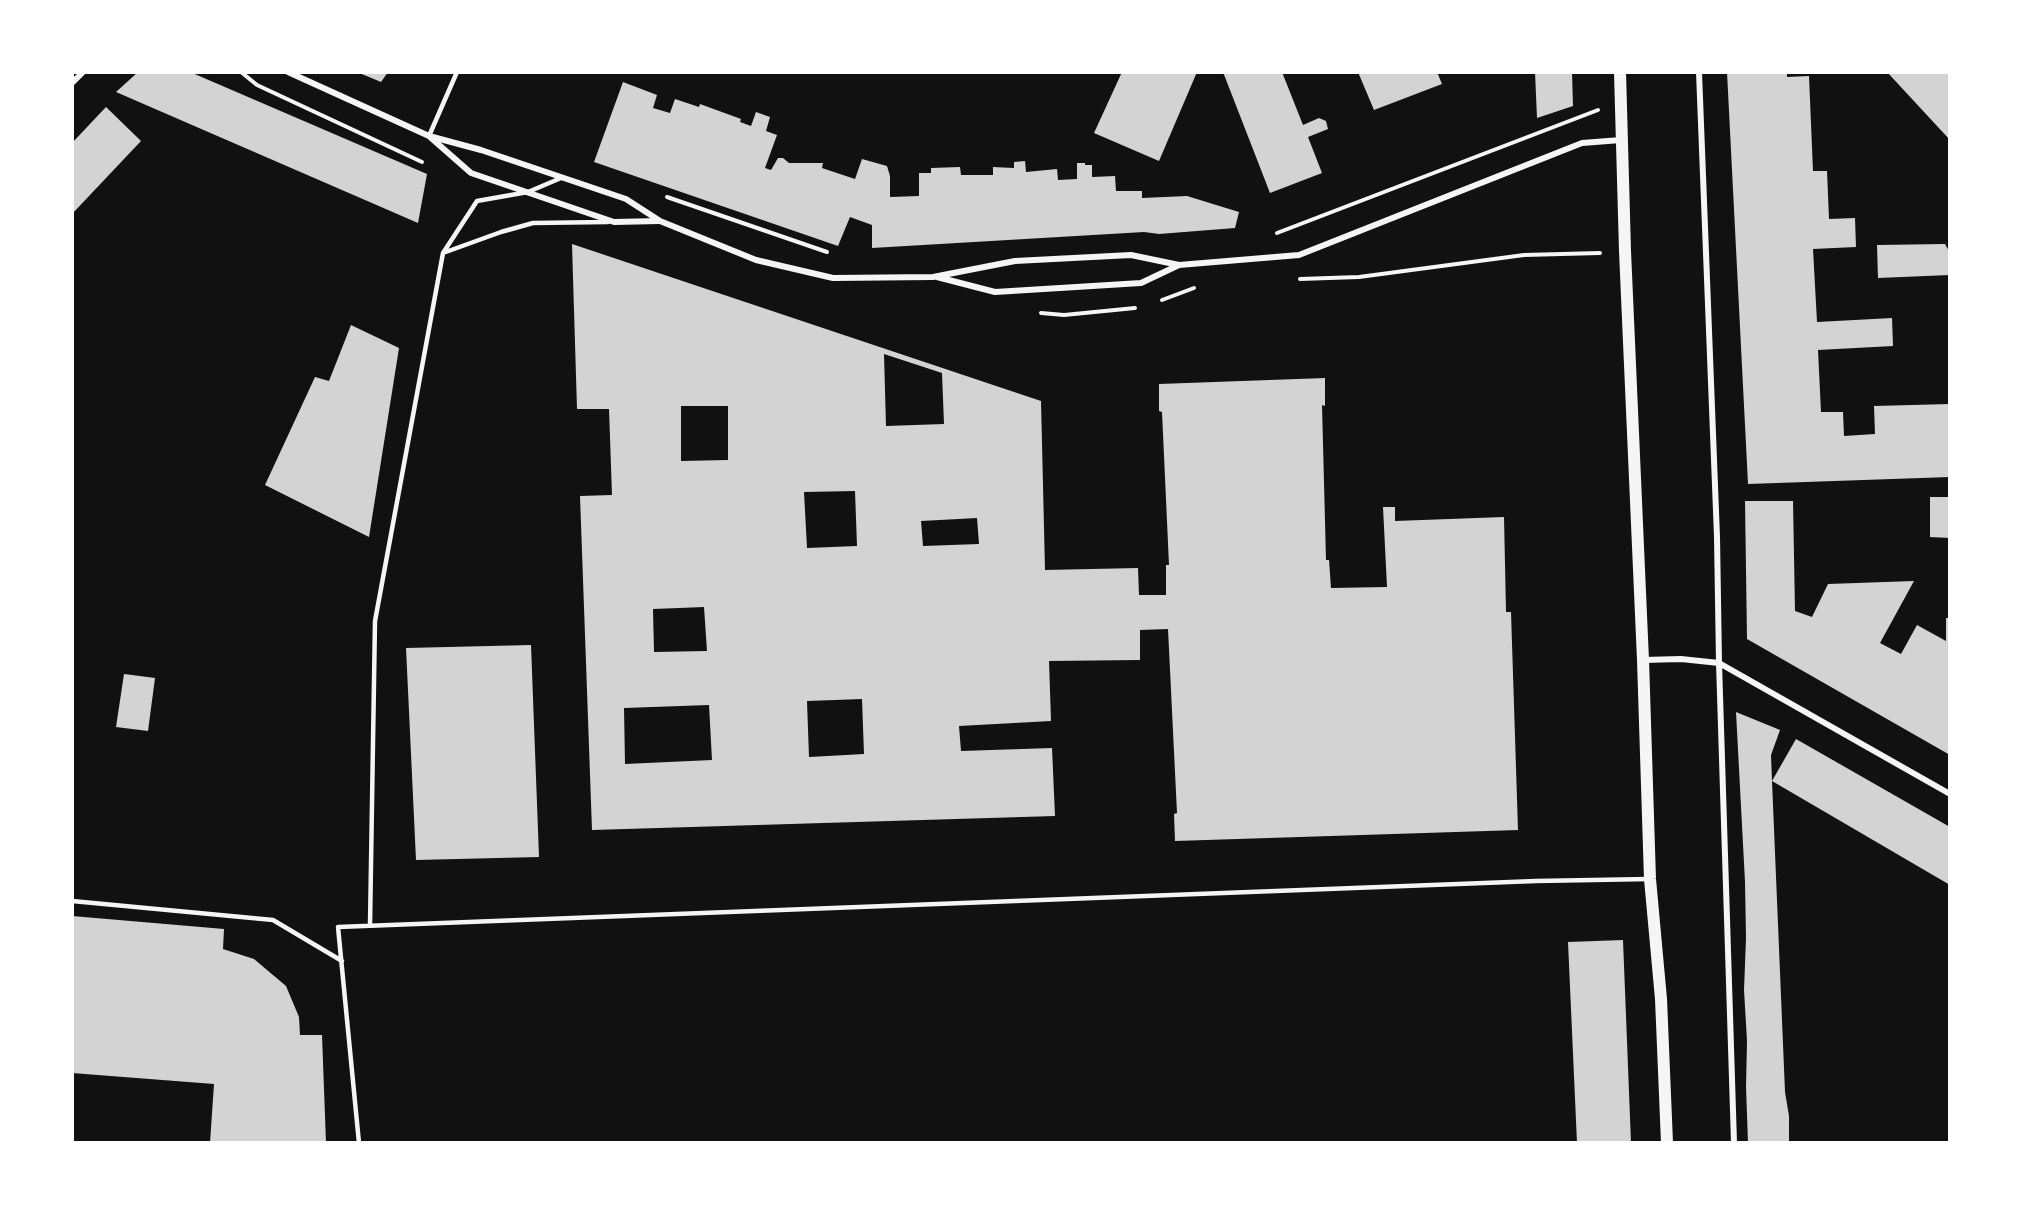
<!DOCTYPE html>
<html>
<head>
<meta charset="utf-8">
<style>
	body { margin:0 }
	#map { position:relative; width:2022px; height:1215px; overflow:hidden; background:#111; font-family:"Fira Sans Condensed",sans-serif }
	canvas { display:block }
	.frame { position:absolute; inset:0; border:74px solid #fff; pointer-events:none }
</style>
</head>
<body>
<div id="map">
<canvas width="2022" height="1215"></canvas>
<div class="frame"></div>
</div>
<script>
const g = document.querySelector('canvas').getContext('2d');
g.lineJoin = 'round';
function fillPath(path, color) {
  g.fillStyle = color;
  g.fill(path, 'evenodd');
}
function shape(rows) {
  const path = new Path2D();
  for (const r of rows) {
    path.moveTo(r[0], r[1]);
    for (let i = 2; i < r.length; i += 2) path.lineTo(r[i], r[i + 1]);
  }
  return path;
}
function stroke(path, color, width, dash) {
  g.strokeStyle = color;
  g.lineWidth = width;
  g.lineCap = dash ? 'butt' : 'round';
  g.setLineDash(dash || []);
  g.stroke(path);
}
fillPath(shape([
	[138,72,190,72,427,174,418,223,116,92],
	[357,72,388,72,381,82],
	[1122,72,1197,72,1159,161,1094,133],
	[1223,72,1282,72,1303,125,1319,118,1326,121,1328,129,1308,137,1322,173,1270,193],
	[1358,72,1437,72,1442,84,1374,110],
	[1535,72,1572,72,1573,106,1537,118],
	[1727,72,1787,72,1787,77,1809,76,1813,171,1827,171,1829,219,1855,218,1856,247,1813,249,1817,322,1892,318,1893,346,1818,350,1821,412,1843,412,1844,436,1875,434,1874,406,1950,404,1950,477,1748,484],
	[1887,72,1950,72,1950,140],
	[623,82,657,95,653,108,670,113,675,99,699,107,700,104,741,119,740,122,751,126,756,112,770,117,766,131,777,135,765,168,771,170,778,158,783,158,789,163,823,163,822,168,855,179,862,159,887,166,890,176,890,197,919,196,919,173,931,173,931,168,960,167,961,175,993,175,993,167,1014,168,1014,162,1025,161,1026,172,1057,169,1058,180,1077,179,1077,163,1085,163,1085,165,1092,165,1092,177,1115,176,1116,191,1142,191,1142,198,1187,196,1239,212,1235,228,1159,234,1144,232,872,248,872,225,850,217,838,246,594,162],
	[106,107,141,141,72,214,72,143],
	[572,244,1041,401,1045,570,1138,568,1139,595,1166,595,1166,565,1169,565,1162,412,1159,411,1159,384,1325,378,1325,406,1322,405,1326,560,1329,560,1331,588,1387,587,1383,507,1395,507,1395,521,1504,517,1506,612,1511,612,1518,830,1175,841,1174,814,1177,813,1168,629,1140,630,1140,660,1049,661,1051,721,959,726,961,751,1052,748,1055,816,592,830,580,496,612,495,609,409,577,409],
	[884,354,942,373,944,424,886,426],
	[681,406,728,406,728,460,681,461],
	[855,491,857,546,807,548,804,492],
	[977,518,979,544,923,546,921,521],
	[704,607,707,651,654,652,653,609],
	[862,699,864,754,809,757,807,701],
	[709,705,712,760,625,764,624,708],
	[1945,244,1950,253,1950,275,1878,278,1877,245],
	[351,325,399,348,369,537,265,485,315,377,329,381],
	[1930,497,1950,497,1950,538,1930,537],
	[1745,501,1793,501,1795,611,1812,617,1828,584,1914,581,1880,643,1901,654,1917,625,1946,641,1946,618,1950,618,1950,755,1747,639],
	[531,645,539,857,416,860,406,648],
	[124,674,155,678,148,731,116,727],
	[1736,712,1780,730,1771,755,1772,781,1796,739,1950,827,1950,885,1772,781,1785,1092,1789,1116,1789,1143,1748,1143,1746,1087,1747,1041,1744,990,1746,938,1745,882],
	[72,916,224,929,223,949,254,959,286,986,299,1017,300,1035,322,1035,326,1143,210,1143,214,1084,72,1073],
	[1623,940,1631,1143,1577,1143,1568,942]
]), '#d3d3d3');
stroke(shape([
	[241,72,257,85,422,162],
	[667,197,827,252],
	[1277,233,1598,110],
	[1300,279,1359,277,1524,255,1600,253],
	[1162,300,1194,288],
	[1041,313,1064,315,1135,308]
]), '#f5f5f5', 4);
stroke(shape([
	[429,136,457,72],
	[443,253,477,201,528,192,561,178],
	[72,901,273,920,342,961],
	[370,925,375,621,443,253,501,232,533,223,608,222],
	[359,1143,338,927,1536,881,1650,879]
]), '#f5f5f5', 4.5);
stroke(shape([
	[288,72,429,136,481,150,626,199,660,221,756,260,833,278,933,277,1015,261,1131,255,1179,265,1299,255,1582,143,1621,140],
	[1699,72,1717,537,1719,663,1734,1143],
	[72,83,83,72],
	[430,137,471,173,614,222,659,221],
	[937,277,995,292,1141,283,1179,265],
	[1643,660,1681,659,1719,663,1950,794]
]), '#f5f5f5', 6);
stroke(shape([
	[1620,72,1625,251,1643,660,1650,879,1661,999,1667,1143]
]), '#f5f5f5', 12);
</script>
</body>
</html>
